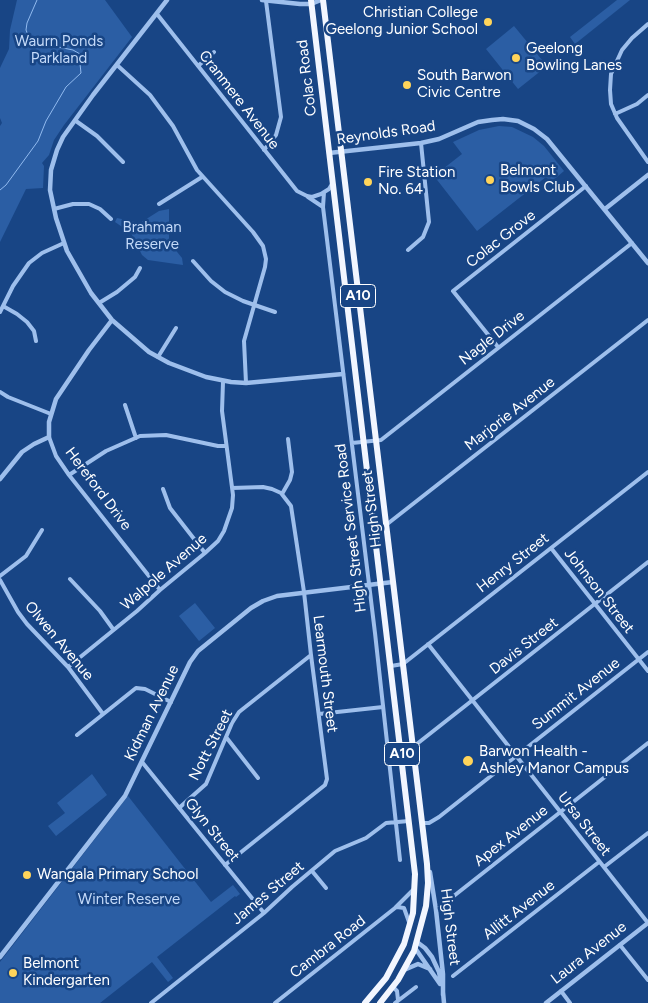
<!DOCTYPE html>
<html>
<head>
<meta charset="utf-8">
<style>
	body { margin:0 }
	canvas { display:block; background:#184585 }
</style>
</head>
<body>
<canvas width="648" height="1003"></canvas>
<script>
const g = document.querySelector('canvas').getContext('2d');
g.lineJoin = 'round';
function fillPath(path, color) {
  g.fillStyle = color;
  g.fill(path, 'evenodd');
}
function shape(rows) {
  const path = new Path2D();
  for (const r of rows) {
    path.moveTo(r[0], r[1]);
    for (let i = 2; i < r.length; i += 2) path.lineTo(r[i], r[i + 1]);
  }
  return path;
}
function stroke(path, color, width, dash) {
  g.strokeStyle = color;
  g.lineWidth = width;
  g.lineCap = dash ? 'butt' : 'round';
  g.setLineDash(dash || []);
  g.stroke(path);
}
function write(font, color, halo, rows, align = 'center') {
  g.font = font + ' Figtree,sans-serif';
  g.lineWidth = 5;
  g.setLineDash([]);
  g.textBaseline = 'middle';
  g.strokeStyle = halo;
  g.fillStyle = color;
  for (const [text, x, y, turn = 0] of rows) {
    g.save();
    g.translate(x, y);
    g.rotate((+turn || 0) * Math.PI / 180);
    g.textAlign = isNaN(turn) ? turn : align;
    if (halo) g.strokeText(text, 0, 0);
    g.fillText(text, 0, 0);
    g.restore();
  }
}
fillPath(shape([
	[17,0,105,0,132,37,64,125,54,140,49,155,42,163,44,166,43,188,26,189,0,242,0,126,2,123,0,118,0,68,9,49,10,30],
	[617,0,630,0,575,44,570,37],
	[514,26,547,66,518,89,486,49],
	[499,126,512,127,533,137,544,146,564,171,551,182,546,177,477,231,434,176,462,154,453,142,479,130],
	[169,209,169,242,182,258,183,265,148,260,142,255,131,233,115,222,117,218,140,223,159,211],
	[195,603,215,628,199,641,179,616],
	[92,774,107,795,56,836,48,826,65,813,57,803],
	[128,796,211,902,233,885,240,894,236,897,235,896,157,957,173,978,168,982,152,962,100,1003,0,1003,0,962]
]), '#2b5ea4');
stroke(shape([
	[0,190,6,185,38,141,46,121,66,87,81,73,80,64,83,58,80,54,73,50,39,43,28,35,26,30,27,23,37,0]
]), '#91baef', 1);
stroke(shape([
	[157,14,297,191,307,196,312,197,321,194,329,189,332,184],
	[648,24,632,38,622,50,611,74,610,90,611,104,617,118,648,162],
	[117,65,150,95,173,126,197,170,253,232,263,246,266,259,265,267,244,341,246,383],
	[198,66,214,52],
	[615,114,637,104,648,95],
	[76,121,97,136,123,162],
	[264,150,276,135,281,117,266,1],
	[324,192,323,207,375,633,400,860],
	[308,197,323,207],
	[159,204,202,177],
	[54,209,73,204,89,204,100,209,111,219],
	[408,250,423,237,429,222,421,143],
	[193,261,211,281,225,292,243,301,275,312],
	[99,303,117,292,135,277,140,268],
	[3,306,17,314,27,322,34,331,36,341],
	[0,312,13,286,29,263,42,253,64,243],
	[498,347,453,291,586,186],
	[158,357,176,328],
	[0,392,8,397,51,414],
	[125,405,136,438],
	[49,437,56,456,69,475,160,590],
	[352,443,381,440,632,243],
	[69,475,106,451,140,436,166,435,218,446,226,446],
	[163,489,170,508,205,553],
	[282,494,290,480,292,472,288,439],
	[386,525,648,320],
	[551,548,648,671],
	[0,576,26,556,42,530],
	[70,579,100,611,113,629],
	[0,580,18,612,27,624,68,667,103,714],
	[428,644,648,923],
	[391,666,403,664,648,472],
	[68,667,137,611,160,590,205,553,218,541,224,531,232,508,233,495,222,411,223,382],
	[319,714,383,707],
	[77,735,136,688,145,689,171,702],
	[226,737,258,778],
	[413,747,648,562],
	[142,762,264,913],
	[179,808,206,784,232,723,239,712,311,655],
	[422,823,429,823,439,817,648,652],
	[225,865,325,785,327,779,311,655,304,592,291,506,281,493,272,489,263,487,232,488],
	[604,867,648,833],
	[312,871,326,888],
	[397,907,404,908,409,922],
	[436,910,648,743],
	[620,945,648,980],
	[453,976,599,862],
	[393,987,397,991,398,1000],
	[561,991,570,1003],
	[151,1003,264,913,292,887,335,851,366,838,386,823,409,821],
	[275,1003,395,908,414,889],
	[395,1003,416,987]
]), '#9ebfec', 4);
stroke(shape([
	[167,0,93,95,63,137,57,150,51,170,50,190,56,218,67,251,91,293,112,320,149,352,169,363,206,377,231,382,246,383,343,374],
	[262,0,300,4,311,4,321,0],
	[329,153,421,143,439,139,478,122,492,120,503,119,518,121,534,129,547,139,648,263],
	[605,209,648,175],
	[0,479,22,452,34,444,49,437,49,422,56,399,89,350,112,320],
	[430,872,436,910,443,974,443,995],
	[417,942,425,948,432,957,439,972,441,982],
	[415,948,440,984],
	[0,957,125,796,190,662,198,651,251,608,263,601,277,596,393,582],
	[404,970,418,964,430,969],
	[443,992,444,1003],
	[546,1003,648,923]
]), '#9ebfec', 4.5);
stroke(shape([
	[311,0,415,874,413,913,404,944,386,978,365,1003],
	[323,0,427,864,428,883,426,906,414,951,398,980,380,1003]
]), '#f2f6ff', 6);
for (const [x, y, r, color] of [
	[488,22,5,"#ffd45a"],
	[516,58,5,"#ffd45a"],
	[407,85,5,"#ffd45a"],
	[490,180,5,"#ffd45a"],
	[368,182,5,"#ffd45a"],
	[468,761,6,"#ffd45a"],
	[27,875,5,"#ffd45a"],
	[13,973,5,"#ffd45a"]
]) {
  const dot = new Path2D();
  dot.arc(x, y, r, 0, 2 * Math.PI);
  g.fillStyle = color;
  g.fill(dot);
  stroke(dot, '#184585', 2);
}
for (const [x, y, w] of [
	[358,296,35],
	[402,754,35]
]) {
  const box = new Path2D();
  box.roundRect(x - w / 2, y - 11.5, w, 23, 4);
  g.fillStyle = '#184585';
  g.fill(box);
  stroke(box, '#fff', 1);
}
write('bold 14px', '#fff', null, [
	["A10",358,296],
	["A10",402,754]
]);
write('15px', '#fff', '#184585', [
	["Christian College",478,13,"right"],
	["Geelong Junior School",478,30,"right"],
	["Geelong",526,49],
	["Bowling Lanes",526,66],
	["South Barwon",417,76],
	["Civic Centre",417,93],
	["Belmont",500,171],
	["Bowls Club",500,188],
	["Fire Station",378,173],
	["No. 64",378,190],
	["Barwon Health -",479,752],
	["Ashley Manor Campus",479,769],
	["Wangala Primary School",37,875],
	["Belmont",23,964],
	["Kindergarten",23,981]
], 'left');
write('15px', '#c4daf9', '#184585', [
	["Waurn Ponds",59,42],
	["Parkland",59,59],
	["Brahman",152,228],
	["Reserve",152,245],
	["Winter Reserve",129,900]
]);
write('15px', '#fff', '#184585', [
	["Colac Road",307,78,-97],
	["Cranmere Avenue",239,100,52],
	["Reynolds Road",386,133,-8],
	["Colac Grove",501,239,-38],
	["Nagle Drive",492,338,-38],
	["Marjorie Avenue",510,414,-38],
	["Hereford Drive",98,489,53],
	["High Street",372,509,-97],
	["High Street Service Road",351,528,-97],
	["Henry Street",513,563,-38],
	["Walpole Avenue",164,572,-41],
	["Johnson Street",599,591,52],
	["Olwen Avenue",59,641,50],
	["Davis Street",524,646,-38],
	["Learmouth Street",325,674,83],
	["Summit Avenue",576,694,-38],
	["Kidman Avenue",152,713,-64],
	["Nott Street",211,745,-63],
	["Ursa Street",584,824,52],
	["Glyn Street",212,830,51],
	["Apex Avenue",511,836,-38],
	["James Street",268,893,-40],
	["Allitt Avenue",519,910,-38],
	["High Street",450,927,83],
	["Cambra Road",328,947,-38],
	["Laura Avenue",589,953,-38]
]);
</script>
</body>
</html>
